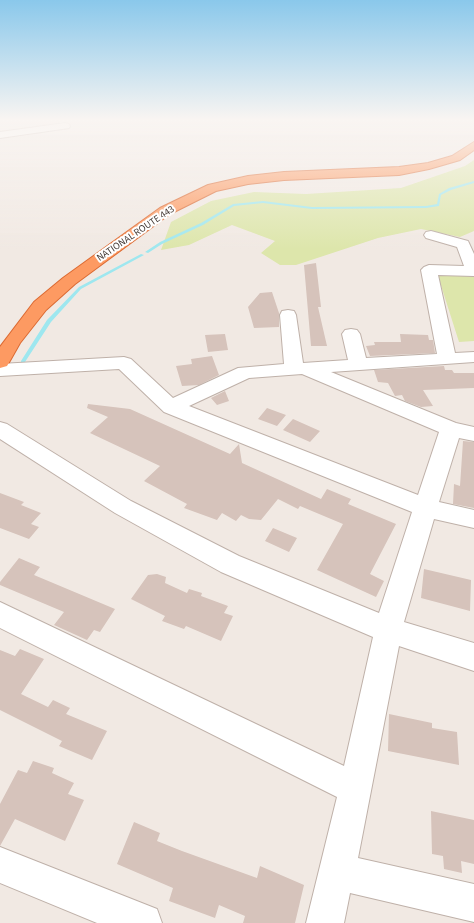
<!DOCTYPE html>
<html>
<head>
<meta charset="utf-8">
<style>
	body { margin:0 }
	canvas { display:block; background:#f1e9e3 }
</style>
</head>
<body>
<canvas width="474" height="923"></canvas>
<script>
const g = document.querySelector('canvas').getContext('2d');
g.lineJoin = 'round';
function fillPath(path, color) {
  g.fillStyle = color;
  g.fill(path, 'evenodd');
}
function shape(rows) {
  const path = new Path2D();
  for (const r of rows) {
    path.moveTo(r[0], r[1]);
    for (let i = 2; i < r.length; i += 2) path.lineTo(r[i], r[i + 1]);
  }
  return path;
}
function stroke(path, color, width, dash) {
  g.strokeStyle = color;
  g.lineWidth = width;
  g.lineCap = dash ? 'butt' : 'round';
  g.setLineDash(dash || []);
  g.stroke(path);
}
function write(font, color, halo, rows, align = 'center') {
  g.font = font + ' "Source Sans 3",sans-serif';
  g.lineWidth = 4;
  g.setLineDash([]);
  g.textBaseline = 'middle';
  g.strokeStyle = halo;
  g.fillStyle = color;
  for (const [text, x, y, turn = 0] of rows) {
    g.save();
    g.translate(x, y);
    g.rotate((+turn || 0) * Math.PI / 180);
    g.textAlign = isNaN(turn) ? turn : align;
    if (halo) g.strokeText(text, 0, 0);
    g.fillText(text, 0, 0);
    g.restore();
  }
}
fillPath(shape([
	[474,160,474,231,460,237,421,229,378,238,296,265,280,265,261,253,275,241,232,225,189,245,161,250,171,222,211,201,254,192,306,194,401,188,465,166],
	[438,276,474,276,474,341,459,342]
]), '#dde6ab');
fillPath(shape([
	[474,181,474,183,451,190,441,195,439,206,426,208,312,209,263,203,234,206,203,225,162,244,148,253,145,252,160,242,201,223,233,204,263,201,312,207,426,206,437,204,439,194,449,188,474,181],
	[141,254,144,255,81,289,51,322,25,362,21,362,21,361,47,320,79,287,141,254]
]), '#9ee7ef');
fillPath(shape([
	[316,263,321,307,318,307,327,346,311,346,304,265],
	[272,292,279,313,279,327,254,328,248,307,260,293],
	[225,334,228,350,208,352,205,335],
	[400,334,428,335,429,340,433,340,435,353,370,356,366,346,375,345,374,342,401,342],
	[212,356,219,375,199,385,182,386,176,366,192,364,191,359],
	[444,366,445,370,452,370,454,373,474,373,474,388,423,390,433,406,421,407,405,401,402,395,395,396,388,383,378,382,374,370],
	[225,391,229,401,217,405,211,398],
	[88,404,130,409,230,454,239,444,242,463,321,499,327,489,351,499,348,504,396,524,370,574,384,581,376,597,317,570,343,524,300,506,298,509,278,499,261,520,249,519,241,515,236,521,222,513,217,520,184,508,187,504,144,481,160,466,90,433,108,417,87,408],
	[267,408,286,415,277,426,258,419],
	[293,419,320,431,310,442,283,430],
	[463,441,474,442,474,508,453,504,454,484,460,486],
	[0,493,24,502,21,505,41,513,31,524,39,527,29,539,0,528],
	[273,528,297,538,289,552,265,541],
	[19,558,40,567,34,575,115,609,100,632,94,630,87,640,54,625,64,612,0,585,0,582],
	[424,569,471,580,470,611,421,598],
	[157,574,166,577,165,583,187,593,189,589,202,593,201,596,228,606,224,613,233,616,221,641,186,626,184,629,162,621,165,616,131,599,148,575],
	[20,649,44,659,21,694,48,707,53,700,70,708,66,714,107,731,92,760,59,746,62,741,0,710,0,650,15,656],
	[389,714,432,723,432,728,457,732,459,765,388,751],
	[33,761,54,768,52,773,74,783,68,794,84,800,65,841,15,819,0,846,0,804,18,770,27,773],
	[431,811,474,820,474,864,461,861,462,873,444,869,443,856,432,854],
	[134,822,160,833,157,841,182,851,257,878,260,866,304,885,295,923,243,923,245,916,219,905,215,918,169,901,173,888,117,864]
]), '#d6c3bb');
const minor = shape([
	[65,123,69,124,70,126,69,128,0,138,0,132,65,123],
	[431,231,468,241,474,254,474,276,438,275,455,353,474,352,474,362,331,372,456,423,474,427,474,441,459,438,439,502,474,510,474,528,434,519,404,622,474,643,474,671,399,646,358,858,474,884,474,922,350,893,344,923,306,923,337,797,0,628,0,602,344,766,373,637,221,572,115,513,0,439,0,422,7,424,131,501,239,556,379,613,412,512,164,412,119,369,0,376,0,364,124,357,131,359,173,398,238,368,284,364,280,315,282,311,288,310,294,311,296,315,303,363,348,360,342,334,345,330,351,329,357,330,360,334,366,358,437,354,421,270,424,267,429,265,464,266,457,247,426,238,424,235,426,232,431,231],
	[302,374,439,432,418,495,189,406,249,378,302,374],
	[0,847,157,909,162,923,97,923,0,883,0,847]
]);
const highway = shape([
	[474,142,474,150,460,160,429,169,399,175,284,180,248,184,216,191,170,214,75,284,46,310,20,343,7,366,0,368,0,347,34,302,63,278,160,208,208,185,248,176,284,172,399,167,428,163,452,156,474,142]
]);
stroke(minor, '#bfb1a9', 2);
stroke(highway, '#dc6a32', 2);
fillPath(minor, '#fff');
fillPath(highway, '#fd9a62');
const sky = g.createLinearGradient(0, 0, 0, 249);
sky.addColorStop(0, '#8ac8eb');
sky.addColorStop(0.48, '#f9f5f2');
sky.addColorStop(1, '#f9f5f200');
g.fillStyle = sky;
g.fillRect(0, 0, 474, 249);
write('10px', '#433833', '#fff', [
	["NATIONAL ROUTE 443",136,234,-34]
]);
</script>
</body>
</html>
